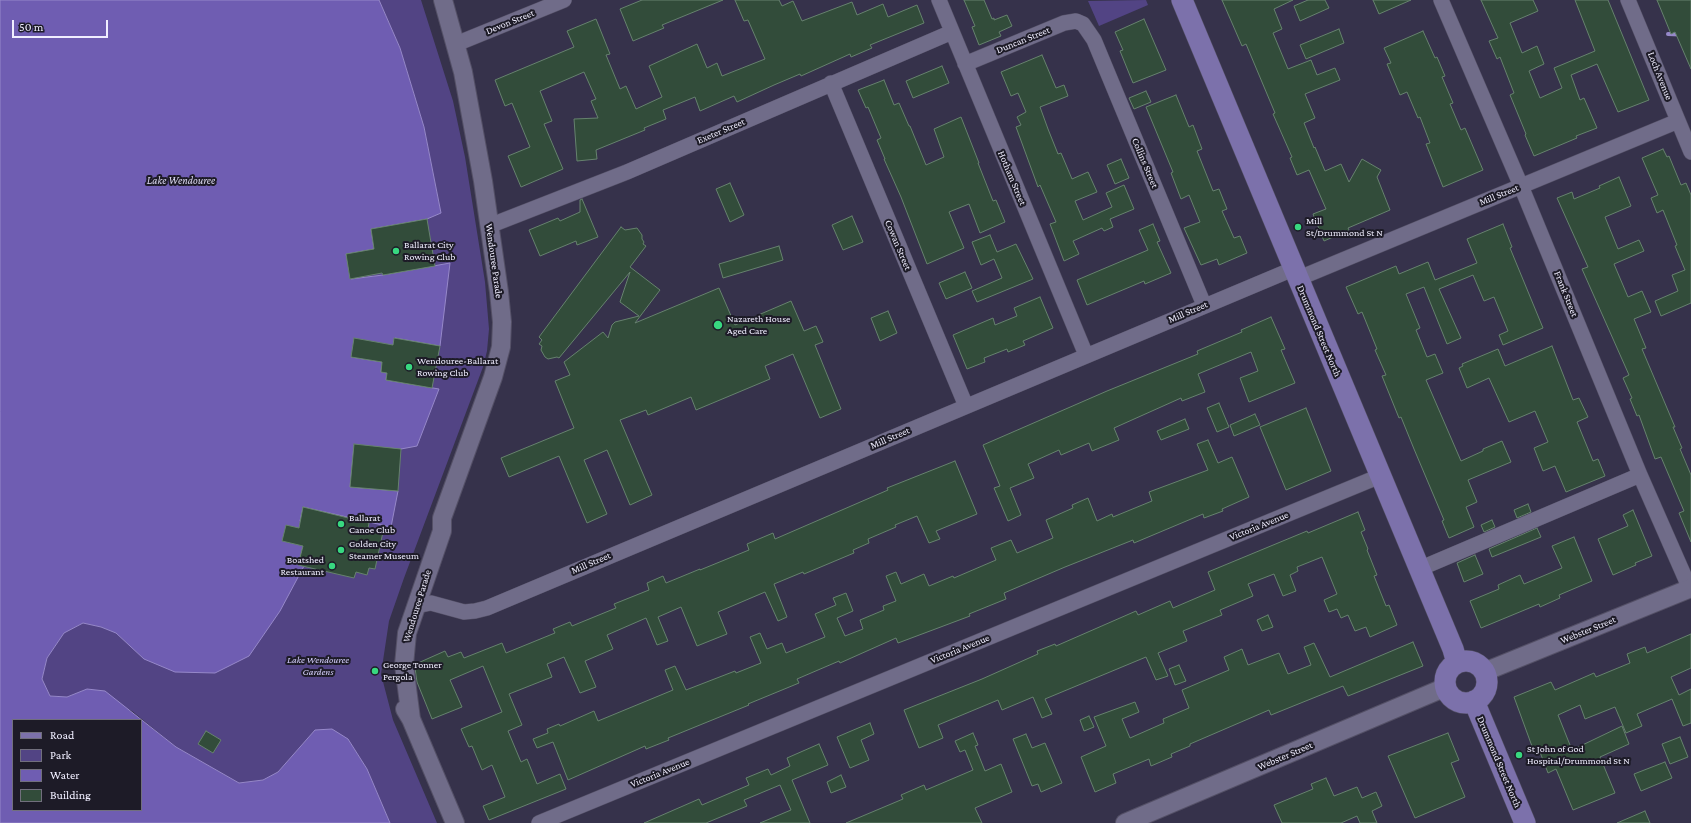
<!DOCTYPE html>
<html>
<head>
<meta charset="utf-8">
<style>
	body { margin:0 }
	#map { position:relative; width:1691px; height:823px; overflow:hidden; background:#36324b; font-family:"Crimson Pro",serif }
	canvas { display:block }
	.legend { position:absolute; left:12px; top:719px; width:130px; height:92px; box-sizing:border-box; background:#1d1b27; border:1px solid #716f7d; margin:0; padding:5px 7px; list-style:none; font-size:12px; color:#f0eeff }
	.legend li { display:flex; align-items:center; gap:8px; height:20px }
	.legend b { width:20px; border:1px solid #716f7d }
	.scale { position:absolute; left:12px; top:20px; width:96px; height:18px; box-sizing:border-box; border:2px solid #f0eeff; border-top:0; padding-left:5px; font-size:12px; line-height:14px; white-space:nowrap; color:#f0eeff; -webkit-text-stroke:3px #1d1b27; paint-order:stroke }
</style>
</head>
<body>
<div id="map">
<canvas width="1691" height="823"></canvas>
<ul class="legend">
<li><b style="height:5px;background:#7c71ab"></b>Road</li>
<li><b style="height:11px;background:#524484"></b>Park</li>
<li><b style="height:11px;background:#6f5db2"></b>Water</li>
<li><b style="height:11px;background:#324c3a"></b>Building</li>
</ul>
<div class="scale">50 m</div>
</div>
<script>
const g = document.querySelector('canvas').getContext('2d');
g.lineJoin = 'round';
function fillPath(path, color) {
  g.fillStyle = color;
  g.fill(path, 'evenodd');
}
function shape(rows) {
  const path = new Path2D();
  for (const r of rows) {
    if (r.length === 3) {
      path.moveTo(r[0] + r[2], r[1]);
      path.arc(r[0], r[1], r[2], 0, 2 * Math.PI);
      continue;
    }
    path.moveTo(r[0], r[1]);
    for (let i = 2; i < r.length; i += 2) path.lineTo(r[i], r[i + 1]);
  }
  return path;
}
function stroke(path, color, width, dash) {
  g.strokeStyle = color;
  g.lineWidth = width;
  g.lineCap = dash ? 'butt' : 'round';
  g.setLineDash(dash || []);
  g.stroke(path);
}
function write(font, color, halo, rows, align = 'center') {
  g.font = font + ' "Crimson Pro",serif';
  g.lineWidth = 4;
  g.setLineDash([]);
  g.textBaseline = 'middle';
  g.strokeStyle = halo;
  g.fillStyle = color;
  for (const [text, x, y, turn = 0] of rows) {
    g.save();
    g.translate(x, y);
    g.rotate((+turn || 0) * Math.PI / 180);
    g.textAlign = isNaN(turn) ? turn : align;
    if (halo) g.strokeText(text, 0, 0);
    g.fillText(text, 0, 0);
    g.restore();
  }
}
fillPath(shape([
	[379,0,421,0,453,101,465,157,485,282,489,329,487,351,483,367,404,578,389,621,381,674,393,720,437,823,390,823,367,769,348,739,315,730,278,772,263,780,239,783,176,747,132,711,87,689,67,697,50,696,42,679,47,658,64,633,83,623,101,627,116,633,144,659,300,521,303,507,391,527,350,487,354,444,401,449,386,380,381,372,351,357,354,338,393,345,394,338,449,264,383,275,350,279,346,254,371,229,441,213,424,127,400,48],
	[1146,0,1148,5,1099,26,1088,1]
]), '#524484');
const water = shape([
	[0,0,379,0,400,48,424,127,441,213,427,219,371,229,374,249,346,254,351,279,383,275,450,263,440,346,395,338,393,345,351,357,382,362,381,372,387,373,386,380,439,389,417,446,401,449,354,445,350,487,398,491,391,527,303,507,300,521,319,526,303,546,299,564,304,566,280,611,249,656,215,673,175,672,144,659,116,633,101,627,83,623,64,633,47,658,42,679,50,696,67,697,87,689,105,691,176,747,239,783,263,780,278,772,315,730,332,729,348,739,367,769,390,823,0,823,0,0],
	[13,720,141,720,141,810,13,810,13,720]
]);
fillPath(water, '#6f5db2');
stroke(water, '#9688c9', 1);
stroke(shape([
	[1668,34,1691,35]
]), '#9688c9', 4);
const building = shape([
	[642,0,723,0,662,25,664,28,633,41,620,9,642,0],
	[735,0,779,0,782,6,793,1,802,21,852,2,857,15,883,4,888,17,917,5,924,23,870,45,872,48,851,57,850,54,801,76,800,74,774,85,737,102,734,96,700,111,695,97,663,110,666,119,644,128,645,130,596,150,597,159,577,161,574,119,598,118,591,101,596,99,584,72,540,91,552,121,544,124,563,169,521,187,508,156,530,147,512,103,505,106,495,80,574,47,567,31,596,19,610,54,606,55,620,89,626,86,636,109,662,97,649,66,697,44,707,68,717,63,722,76,765,59,748,20,744,21,735,0],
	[964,0,984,0,992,19,994,18,994,20,1007,15,1012,26,999,32,1001,36,979,45,972,27,975,26,964,0],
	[1222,0,1293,0,1274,9,1282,29,1273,33,1288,69,1311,60,1317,75,1335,68,1340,80,1305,94,1315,118,1304,123,1314,148,1315,147,1325,171,1341,164,1349,182,1362,159,1381,170,1377,177,1390,210,1348,228,1349,230,1324,241,1313,214,1326,209,1309,170,1297,175,1290,158,1292,157,1273,114,1275,113,1246,44,1242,46,1222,0],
	[1308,0,1325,0,1329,8,1300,21,1294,6,1308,0],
	[1373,0,1411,0,1379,14,1373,0],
	[1481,0,1533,0,1538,11,1510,23,1522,53,1537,46,1544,64,1529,71,1540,98,1562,88,1554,68,1595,51,1575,0,1608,0,1649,100,1618,112,1597,64,1571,75,1580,100,1584,98,1597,128,1576,136,1577,138,1534,156,1525,135,1526,134,1510,95,1514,93,1500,57,1497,59,1489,41,1498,38,1481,0],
	[1657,0,1691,0,1691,69,1675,32,1671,34,1657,0],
	[1144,19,1166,70,1133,83,1120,51,1123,50,1115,32,1144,19],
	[1339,29,1344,43,1306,59,1300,45,1339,29],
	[1423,31,1435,58,1437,57,1445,76,1442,77,1453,103,1450,104,1461,130,1465,128,1483,170,1443,187,1426,144,1430,143,1420,117,1418,118,1407,92,1400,95,1387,64,1391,63,1384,48,1423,31],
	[1042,55,1056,88,1064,85,1068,96,1040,107,1048,129,1058,154,1061,153,1072,179,1088,172,1097,192,1075,201,1083,220,1112,207,1106,193,1124,185,1134,209,1110,219,1113,227,1104,231,1102,228,1073,241,1079,254,1064,261,1050,224,1056,222,1040,185,1038,187,1016,127,1021,125,1017,117,1026,112,1018,93,1011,96,1001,72,1042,55],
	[942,66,949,83,913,98,906,81,942,66],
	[884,80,894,105,899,103,909,126,910,126,926,165,944,157,934,129,961,117,979,163,978,163,993,201,996,200,1005,222,980,233,969,204,949,212,964,248,927,264,901,197,884,159,885,159,877,140,881,138,868,107,866,108,858,90,884,80],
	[1146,91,1151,102,1134,109,1129,98,1146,91],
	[1176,95,1189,127,1193,125,1202,149,1197,151,1213,191,1219,189,1227,209,1222,211,1234,238,1240,236,1247,253,1219,265,1217,259,1201,265,1184,228,1200,222,1189,195,1181,199,1171,173,1173,172,1146,107,1176,95],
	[1663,149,1667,157,1669,156,1681,185,1686,183,1691,195,1691,303,1661,316,1655,301,1678,291,1672,275,1685,270,1675,246,1677,245,1663,210,1657,213,1651,198,1658,195,1642,158,1663,149],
	[1121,159,1129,178,1115,184,1107,165,1121,159],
	[1619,177,1631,206,1605,217,1618,249,1639,240,1644,251,1614,264,1628,297,1642,291,1651,312,1634,319,1646,348,1642,349,1675,427,1673,427,1682,448,1680,449,1691,475,1691,542,1679,513,1684,511,1661,457,1655,459,1639,415,1637,416,1630,399,1632,398,1623,378,1629,375,1582,269,1588,267,1557,198,1572,192,1574,199,1600,188,1599,186,1619,177],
	[730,183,744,215,730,222,716,189,730,183],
	[582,199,598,237,577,245,576,241,540,256,529,230,558,218,560,221,580,212,580,200,582,199],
	[852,216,863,242,843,250,832,225,852,216],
	[427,219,435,266,383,275,382,273,350,279,346,254,374,249,371,229,427,219],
	[1153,224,1160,241,1157,242,1171,273,1145,284,1144,281,1087,305,1077,280,1148,250,1139,230,1153,224],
	[1503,224,1512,247,1510,248,1543,328,1503,345,1499,335,1508,331,1494,297,1484,301,1473,275,1439,289,1461,338,1447,344,1424,287,1406,294,1420,328,1416,330,1427,357,1435,354,1443,373,1426,380,1461,461,1483,451,1483,449,1502,441,1511,462,1468,480,1477,502,1466,507,1474,527,1449,538,1442,521,1444,520,1414,449,1401,417,1399,418,1382,376,1386,375,1375,350,1377,349,1362,312,1358,314,1346,287,1396,266,1399,274,1428,262,1435,280,1477,263,1467,239,1503,224],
	[621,227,625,230,637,228,642,235,642,239,644,242,643,244,646,246,630,267,660,290,635,323,719,288,735,325,791,301,804,331,816,326,823,342,815,345,841,409,820,418,793,354,765,366,770,379,696,410,691,397,648,415,646,410,620,420,652,495,630,505,607,450,584,460,607,514,587,523,559,456,509,477,501,458,574,428,555,381,570,375,564,362,603,332,608,338,612,325,615,322,639,316,620,302,630,272,559,358,557,357,548,359,545,357,541,350,542,346,539,344,542,340,539,337,621,227],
	[990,235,997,252,1016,244,1033,279,977,302,972,291,1002,278,994,259,981,265,972,242,990,235],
	[779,246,783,260,723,278,719,264,779,246],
	[965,272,972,288,946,299,939,283,965,272],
	[1040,297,1053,328,1023,341,1025,345,1008,352,1007,349,984,358,985,362,967,369,953,335,993,318,995,325,1017,316,1014,308,1040,297],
	[888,311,897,333,880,341,871,318,888,311],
	[1271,317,1285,349,1281,350,1295,383,1249,402,1240,378,1258,371,1251,352,1198,374,1205,392,1182,401,1181,398,1114,428,1119,440,1092,451,1089,443,1061,455,1059,450,1028,464,1034,478,1010,488,1021,515,1008,521,994,488,1000,486,983,445,1107,391,1198,354,1197,351,1242,332,1241,330,1271,317],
	[354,338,393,345,394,338,440,346,432,388,386,380,387,373,381,372,382,362,351,357,354,338],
	[1552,346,1573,400,1579,398,1588,417,1577,422,1593,461,1598,459,1605,476,1566,492,1555,466,1543,471,1534,448,1548,442,1535,411,1509,422,1489,378,1467,388,1459,368,1463,366,1462,364,1498,349,1505,366,1552,346],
	[1219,403,1229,427,1217,432,1207,408,1219,403],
	[1306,408,1331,471,1286,490,1260,427,1306,408],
	[1255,414,1260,425,1234,436,1230,425,1255,414],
	[1185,419,1189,429,1161,440,1157,431,1185,419],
	[1208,440,1218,463,1232,457,1249,497,1222,509,1223,511,1204,518,1203,514,1134,543,1133,540,1065,567,1004,593,1006,599,969,614,970,616,898,643,896,638,840,663,839,661,797,679,799,683,748,704,749,705,668,738,669,740,646,749,645,746,568,780,553,742,537,748,533,739,548,733,547,729,559,724,560,726,594,711,598,721,673,690,665,670,675,666,686,690,735,671,736,673,761,663,750,637,760,633,767,649,782,643,786,653,825,637,815,614,836,605,833,598,846,593,853,611,837,618,845,636,863,629,860,620,884,610,883,606,896,601,886,576,896,572,901,584,924,574,929,586,953,576,954,578,996,560,991,548,1011,540,1017,553,1053,538,1046,520,1073,508,1072,505,1088,498,1097,521,1112,514,1113,517,1152,501,1149,492,1208,470,1197,444,1208,440],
	[354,444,401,449,398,491,350,487,354,444],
	[955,461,977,514,936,531,940,539,929,543,917,516,895,525,896,527,868,539,869,543,853,550,854,553,804,574,803,572,774,584,787,617,778,621,765,592,718,612,727,634,697,646,681,607,658,617,668,641,657,645,646,618,607,635,613,649,585,661,596,687,580,693,564,657,547,664,552,677,509,694,522,725,508,731,521,762,527,759,537,784,560,774,566,789,489,820,483,806,505,797,492,765,482,770,472,746,469,747,461,729,502,712,483,666,450,680,462,707,432,719,417,682,415,668,418,663,445,651,448,657,461,652,464,658,502,643,506,653,555,633,553,629,570,622,572,626,616,608,614,604,649,590,647,583,663,576,666,583,700,569,700,570,749,550,747,544,773,533,775,539,888,490,887,488,955,461],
	[1528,504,1531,512,1517,518,1514,510,1528,504],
	[303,507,369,523,368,528,383,532,375,569,369,568,367,575,356,572,354,578,298,565,303,546,282,541,286,525,299,528,303,507],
	[1633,510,1652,556,1635,563,1636,565,1613,575,1598,539,1628,526,1623,515,1633,510],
	[1358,512,1365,530,1361,532,1368,549,1367,550,1377,575,1374,576,1386,606,1389,605,1397,625,1370,637,1366,627,1355,631,1348,615,1341,618,1337,609,1329,612,1324,600,1337,594,1322,557,1297,567,1298,571,1290,575,1296,591,1283,596,1274,574,1248,584,1253,596,1220,610,1222,615,1183,631,1187,641,1158,653,1168,676,1156,680,1146,657,1045,699,1052,714,1042,718,1033,697,1002,710,998,700,938,725,943,738,919,748,904,710,982,679,1038,654,1037,651,1055,644,1056,646,1136,611,1138,615,1170,601,1173,608,1215,590,1208,572,1307,531,1308,533,1358,512],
	[1492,520,1495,527,1484,532,1481,525,1492,520],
	[1537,528,1541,537,1492,557,1489,549,1537,528],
	[1574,537,1592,581,1559,595,1560,598,1540,607,1539,604,1481,628,1470,601,1499,589,1498,585,1520,575,1524,584,1562,568,1552,546,1574,537],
	[1475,555,1483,574,1464,582,1457,563,1475,555],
	[1268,615,1273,627,1262,631,1257,620,1268,615],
	[1691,634,1691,668,1671,677,1679,695,1691,689,1691,723,1683,726,1672,699,1637,714,1642,726,1626,733,1615,707,1585,719,1580,705,1558,715,1572,750,1622,726,1629,744,1600,757,1615,793,1573,810,1556,769,1548,773,1538,747,1533,749,1514,697,1551,682,1555,690,1594,673,1596,677,1630,663,1627,654,1645,647,1647,653,1691,634],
	[1413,642,1423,666,1348,696,1343,686,1271,715,1269,710,1190,744,1190,746,1171,754,1172,757,1151,766,1149,759,1113,774,1116,783,1095,792,1081,757,1106,746,1094,717,1135,702,1139,712,1122,719,1130,738,1164,723,1163,719,1189,708,1182,690,1229,670,1224,657,1242,649,1248,665,1279,653,1288,674,1311,665,1304,647,1314,643,1330,677,1413,642],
	[1179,665,1186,681,1175,685,1169,669,1179,665],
	[1089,716,1094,727,1084,731,1080,720,1089,716],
	[870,723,874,734,861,740,869,760,850,768,837,737,870,723],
	[206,731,221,740,213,753,198,744,206,731],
	[973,733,978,745,975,746,985,771,1001,764,1012,792,975,808,982,823,846,823,903,799,901,795,924,785,926,790,973,770,965,750,960,752,955,741,973,733],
	[1448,733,1459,760,1451,763,1465,797,1415,818,1388,756,1448,733],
	[1026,734,1032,748,1045,743,1062,783,1041,792,1038,784,1032,786,1013,739,1026,734],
	[1680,737,1688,757,1670,764,1662,744,1680,737],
	[819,744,828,765,792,780,810,823,760,823,791,810,780,785,744,800,747,806,706,823,644,823,699,799,702,805,749,785,746,778,768,769,771,775,790,766,787,758,819,744],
	[1665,762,1672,778,1641,791,1634,774,1665,762],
	[841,775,846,787,831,793,827,782,841,775],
	[1326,778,1334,796,1357,787,1362,798,1376,792,1382,806,1372,811,1377,823,1360,823,1357,816,1341,823,1282,823,1274,805,1313,789,1311,784,1326,778],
	[1645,811,1650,823,1617,823,1645,811]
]);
fillPath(building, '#324c3a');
stroke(building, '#66826e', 1);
const minor = shape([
	[939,0,1086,355],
	[1441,0,1521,186,1640,475,1690,589],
	[1628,0,1691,152],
	[456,44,564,0],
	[965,64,1064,23,1076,21,1083,24,1094,40,1204,305],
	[831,83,966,406],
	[489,226,627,172,952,32],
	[1297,279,1678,121],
	[1419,569,1640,475],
	[416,606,431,603,464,612,475,611,487,608,1293,269],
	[539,823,1380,476]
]);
const tertiary = shape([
	[1484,672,1691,588],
	[405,709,411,719,455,823],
	[411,719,404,665,407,633,442,531,442,518,493,377,501,347,502,322,499,292,483,181,463,72,443,0],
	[1125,823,1446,687]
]);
const secondary = shape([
	[1182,0,1453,649,1457,663],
	[1466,682,21],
	[1474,701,1525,823]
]);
stroke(minor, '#545066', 16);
stroke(tertiary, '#545066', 20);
stroke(secondary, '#545066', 22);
stroke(minor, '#706c89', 15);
stroke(tertiary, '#706c89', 18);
stroke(secondary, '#7c71ab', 21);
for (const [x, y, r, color] of [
	[1298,227,4,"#38d880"],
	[396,251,4,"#38d880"],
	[718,325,5,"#38d880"],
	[409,367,4,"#38d880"],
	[341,524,4,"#38d880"],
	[341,550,4,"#38d880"],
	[332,566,4,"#38d880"],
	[375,671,4,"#38d880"],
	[1519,755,4,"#38d880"]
]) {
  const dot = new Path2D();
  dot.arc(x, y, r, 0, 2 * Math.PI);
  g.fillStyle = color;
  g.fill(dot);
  stroke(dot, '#1d1b27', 1.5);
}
write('10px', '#f0eeff', '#1d1b27', [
	["Devon Street",510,22,-22],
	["Duncan Street",1023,40,-22],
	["Loch Avenue",1660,76,68],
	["Exeter Street",721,131,-23],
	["Collins Street",1145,163,67],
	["Hotham Street",1012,178,67],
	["Mill Street",1499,195,-22],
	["Cowan Street",898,245,67],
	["Wendouree Parade",494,261,82],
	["Frank Street",1566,294,68],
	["Mill Street",1188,312,-23],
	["Drummond Street North",1319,331,67],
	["Mill Street",890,438,-23],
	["Victoria Avenue",1259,526,-22],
	["Mill Street",591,563,-23],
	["Wendouree Parade",417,606,-73],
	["Webster Street",1588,630,-22],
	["Victoria Avenue",960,649,-22],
	["Webster Street",1285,756,-23],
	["Drummond Street North",1499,762,67],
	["Victoria Avenue",660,773,-22]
]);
write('10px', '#f0eeff', '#1d1b27', [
	["Mill",1306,221],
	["St/Drummond St N",1306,233],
	["Ballarat City",404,245],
	["Rowing Club",404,257],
	["Nazareth House",727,319],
	["Aged Care",727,331],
	["Wendouree-Ballarat",417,361],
	["Rowing Club",417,373],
	["Ballarat",349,518],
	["Canoe Club",349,530],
	["Golden City",349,544],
	["Steamer Museum",349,556],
	["Boatshed",324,560,"right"],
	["Restaurant",324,572,"right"],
	["George Tonner",383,665],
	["Pergola",383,677],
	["St John of God",1527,749],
	["Hospital/Drummond St N",1527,761]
], 'left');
write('italic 10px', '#d6d0fe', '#1d1b27', [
	["Lake Wendouree",318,660],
	["Gardens",318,672]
]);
write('italic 11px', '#dcd9f0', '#1d1b27', [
	["Lake Wendouree",181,181]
]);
</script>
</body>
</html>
